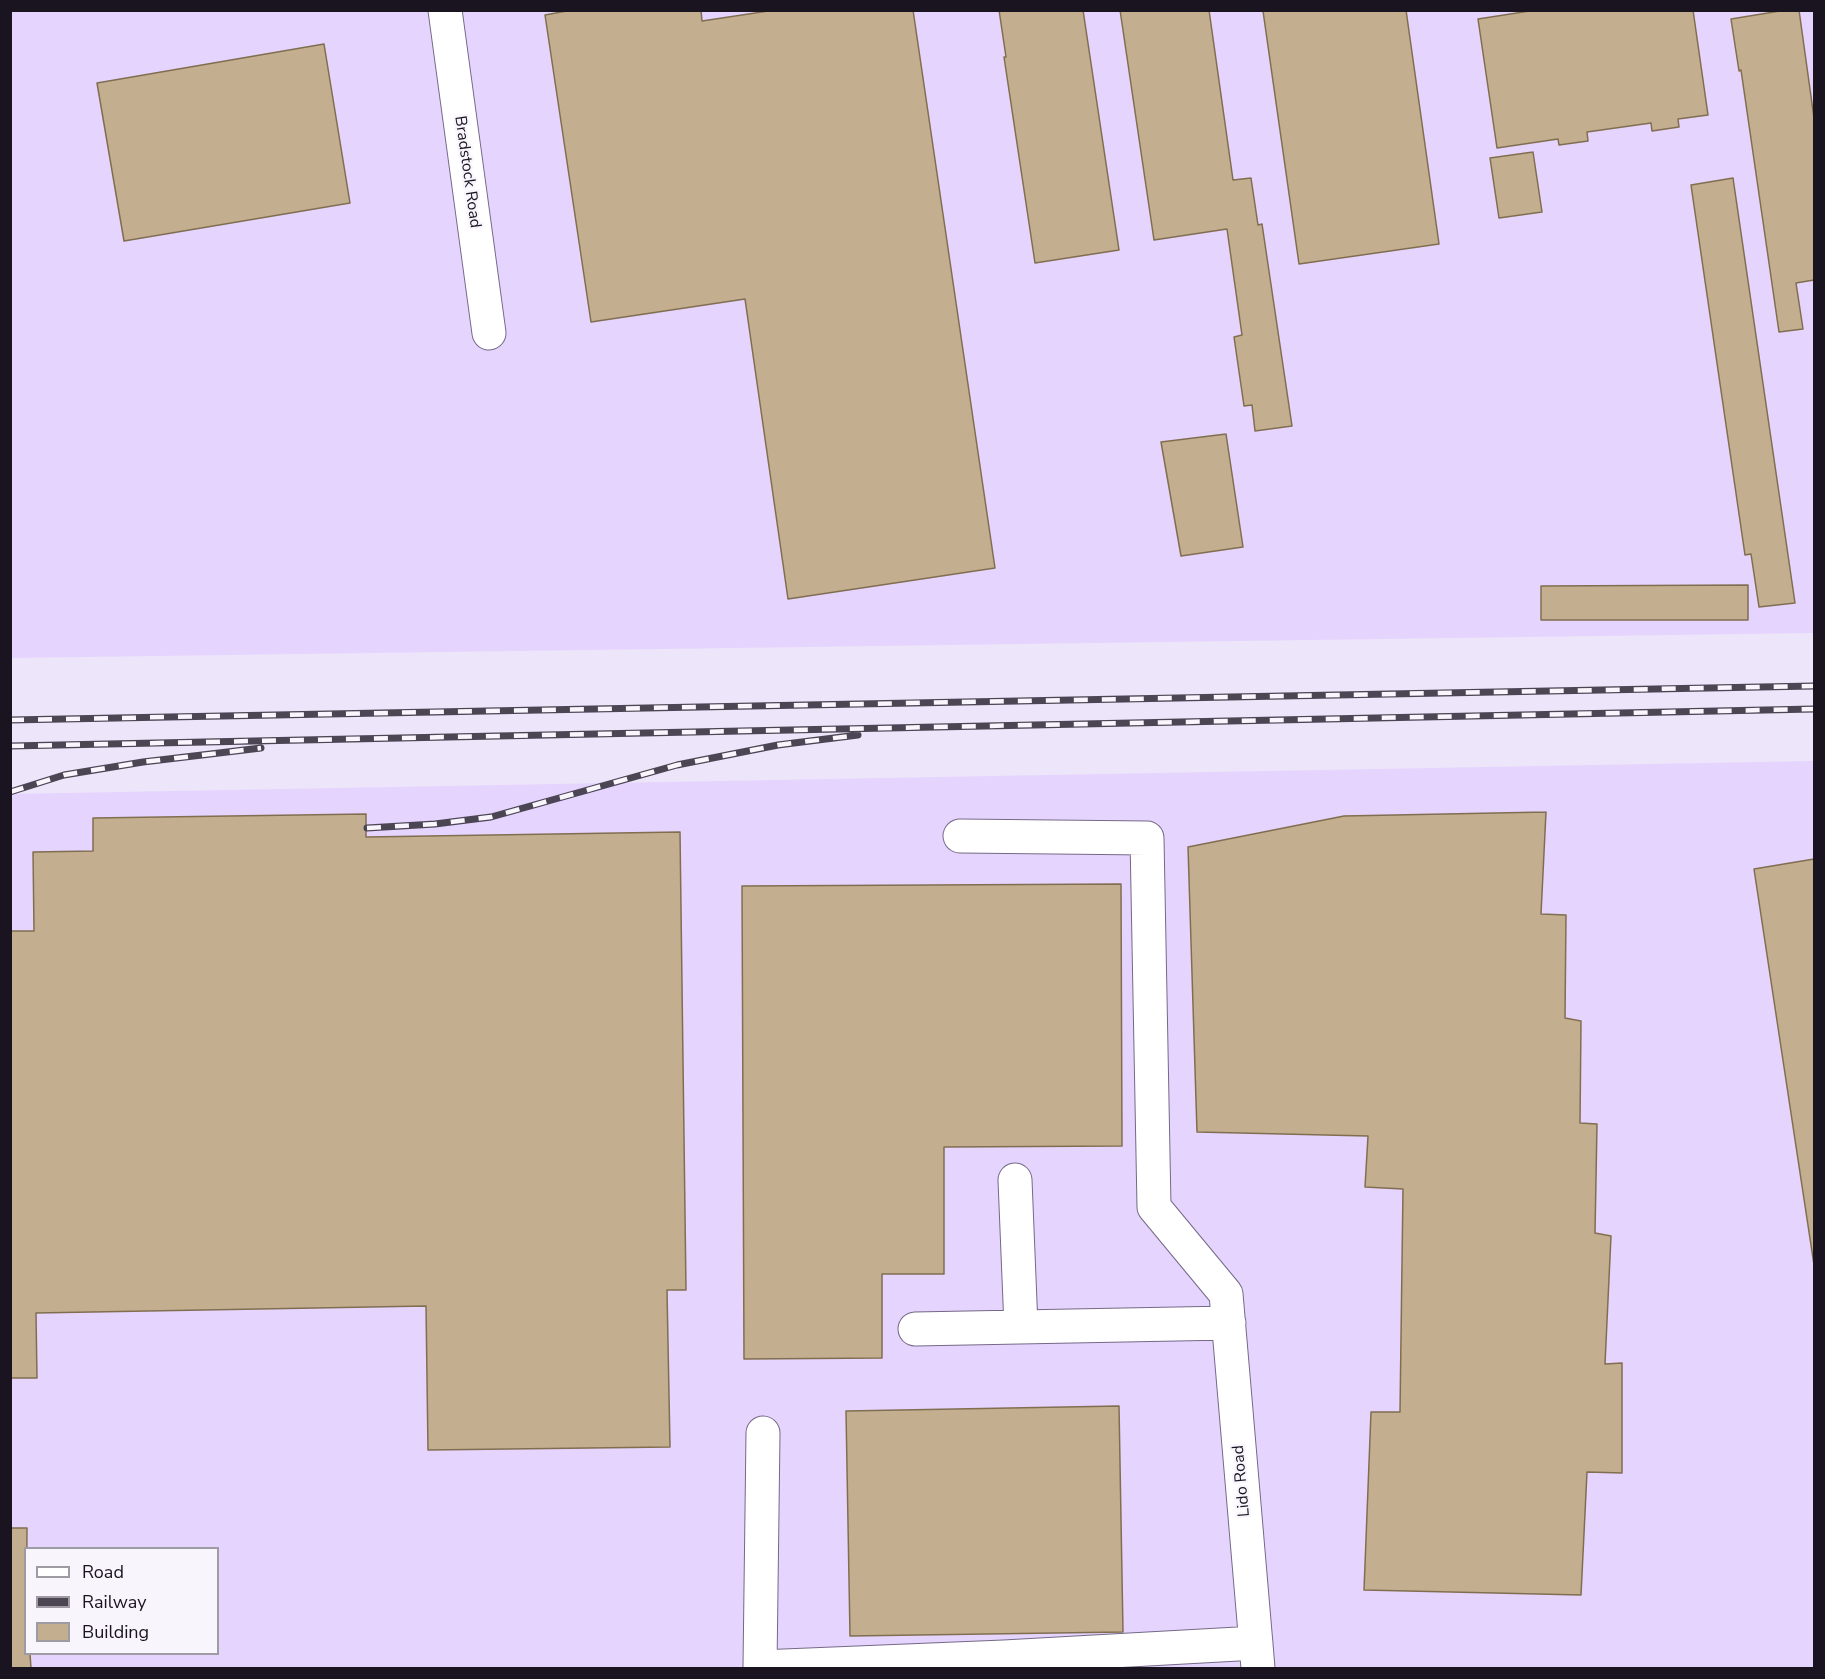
<!DOCTYPE html>
<html>
<head>
<meta charset="utf-8">
<style>
	body { margin:0 }
	#map { position:relative; width:1825px; height:1679px; overflow:hidden; background:#ede5fa; font-family:"Nunito Sans",sans-serif }
	canvas { display:block }
	.frame { position:absolute; inset:0; border:12px solid #191420; pointer-events:none }
	.legend { position:absolute; left:24px; top:1547px; width:195px; height:108px; box-sizing:border-box; background:#f8f5fc; border:2px solid #9f9ba4; margin:0; padding:8px 10px; list-style:none; font-size:18px; color:#191420 }
	.legend li { display:flex; align-items:center; gap:12px; height:30px }
	.legend b { width:30px; border:2px solid #9f9ba4 }
</style>
</head>
<body>
<div id="map">
<canvas width="1825" height="1679"></canvas>
<div class="frame"></div>
<ul class="legend">
<li><b style="height:8px;background:#fff"></b>Road</li>
<li><b style="height:8px;background:#4c4654"></b>Railway</li>
<li><b style="height:16px;background:#c3ae8f"></b>Building</li>
</ul>
</div>
<script>
const g = document.querySelector('canvas').getContext('2d');
g.lineJoin = 'round';
function fillPath(path, color) {
  g.fillStyle = color;
  g.fill(path, 'evenodd');
}
function shape(rows) {
  const path = new Path2D();
  for (const r of rows) {
    path.moveTo(r[0], r[1]);
    for (let i = 2; i < r.length; i += 2) path.lineTo(r[i], r[i + 1]);
  }
  return path;
}
function stroke(path, color, width, dash) {
  g.strokeStyle = color;
  g.lineWidth = width;
  g.lineCap = dash ? 'butt' : 'round';
  g.setLineDash(dash || []);
  g.stroke(path);
}
function write(font, color, halo, rows, align = 'center') {
  g.font = font + ' "Nunito Sans",sans-serif';
  g.lineWidth = 4.5;
  g.setLineDash([]);
  g.textBaseline = 'middle';
  g.strokeStyle = halo;
  g.fillStyle = color;
  for (const [text, x, y, turn = 0] of rows) {
    g.save();
    g.translate(x, y);
    g.rotate((+turn || 0) * Math.PI / 180);
    g.textAlign = isNaN(turn) ? turn : align;
    if (halo) g.strokeText(text, 0, 0);
    g.fillText(text, 0, 0);
    g.restore();
  }
}
fillPath(shape([
	[10,11,1814,11,1814,633,11,658],
	[1814,761,1814,1668,11,1668,10,794],
	[26,1548,218,1548,218,1654,26,1654]
]), '#e5d4fd');
const building = shape([
	[572,10,701,10,702,21,775,10,913,10,995,568,788,599,745,299,591,322,545,15,572,10],
	[999,10,1083,10,1119,250,1035,263,1004,57,1006,57,999,10],
	[1120,10,1209,10,1233,180,1251,178,1258,225,1262,224,1292,426,1255,431,1252,405,1244,406,1234,337,1242,335,1227,229,1154,240,1120,10],
	[1406,10,1439,244,1299,264,1263,11,1406,10],
	[1536,10,1693,10,1708,115,1678,119,1679,127,1652,131,1651,123,1587,132,1588,141,1559,145,1558,139,1497,148,1478,19,1536,10],
	[1786,10,1799,10,1814,118,1814,280,1796,283,1803,329,1779,332,1741,70,1739,71,1731,19,1786,10],
	[324,44,350,203,124,241,97,83,324,44],
	[1533,152,1542,212,1499,218,1490,158,1533,152],
	[1733,178,1795,603,1759,607,1751,554,1745,555,1691,185,1733,178],
	[1226,434,1243,547,1181,556,1161,442,1226,434],
	[1748,585,1748,620,1541,620,1541,586,1748,585],
	[1546,812,1541,914,1566,915,1565,1018,1581,1021,1580,1123,1597,1124,1595,1233,1611,1236,1605,1364,1622,1363,1622,1473,1587,1472,1581,1595,1364,1590,1371,1412,1400,1412,1403,1189,1365,1187,1368,1136,1197,1132,1188,847,1344,816,1546,812],
	[366,814,366,837,680,832,686,1290,667,1290,670,1447,428,1450,426,1306,36,1313,37,1378,10,1378,10,931,34,931,33,852,93,851,93,818,366,814],
	[1814,859,1814,1265,1754,869,1814,859],
	[1121,884,1122,1146,944,1147,944,1274,882,1274,882,1358,744,1359,742,886,1121,884],
	[1119,1406,1123,1632,850,1636,846,1411,1119,1406],
	[10,1528,27,1528,26,1654,30,1654,31,1668,10,1668,10,1528]
]);
fillPath(building, '#c3ae8f');
stroke(building, '#816e51', 1.5);
const minor = shape([
	[445,10,489,333],
	[960,836,1147,838,1154,1207,1226,1294,1258,1668],
	[1015,1180,1021,1327],
	[915,1329,1229,1323],
	[763,1433,760,1667,1004,1657,1256,1643]
]);
stroke(minor, '#756987', 35);
stroke(minor, '#fff', 33);
const rail = shape([
	[10,720,1814,686],
	[10,746,1814,709],
	[10,792,64,775,143,762,261,748],
	[367,828,435,824,491,817,677,765,778,745,858,735]
]);
stroke(rail, '#4c4654', 7);
stroke(rail, '#f8f5fc', 4.5, [14]);
write('16px', '#191420', '#f8f5fc', [
	["Bradstock Road",467,172,82],
	["Lido Road",1242,1481,-95]
]);
</script>
</body>
</html>
